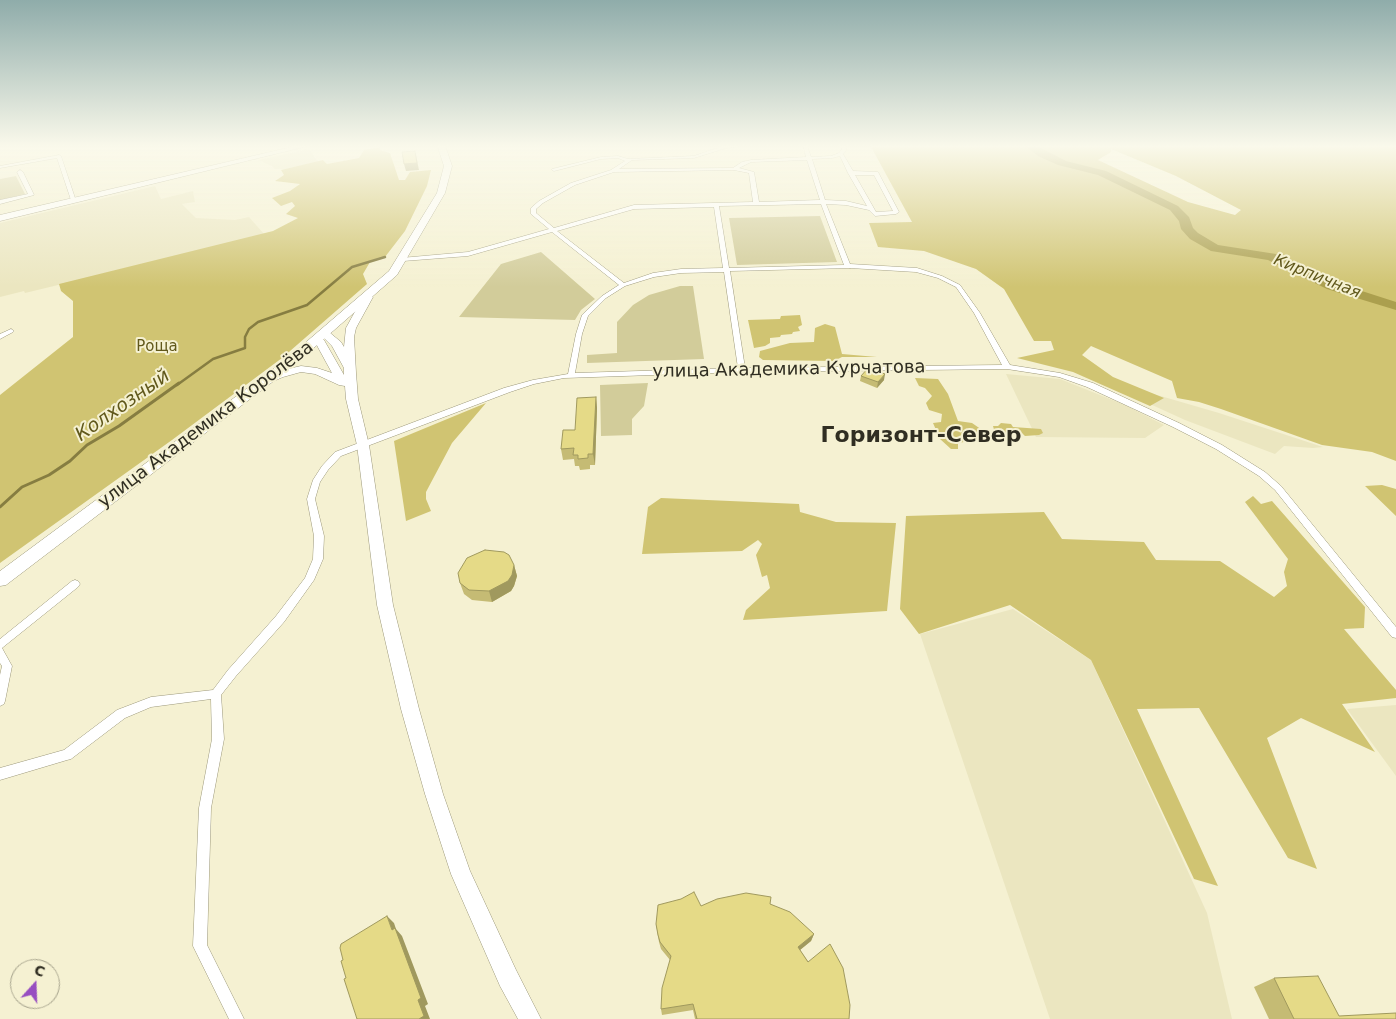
<!DOCTYPE html>
<html>
<head>
<meta charset="utf-8">
<style>
	body { margin:0 }
	#map { position:relative; width:1396px; height:1019px; overflow:hidden; background:#f5f1d2; font-family:"DejaVu Sans",sans-serif }
	canvas { display:block }
	.north { position:absolute; left:10px; top:959px; width:50px; height:50px; box-sizing:border-box; background:#f5f1d2; border:1px solid #a6a38c; border-radius:50%; rotate:20deg; font-size:14px; font-weight:700; line-height:20px; text-align:center; color:#302e22 }
	.north::after { content:''; display:block; margin:auto; width:18px; height:22px; background:#974ec1; clip-path:polygon(50% 0,100% 100%,50% 72%,0 100%) }
</style>
</head>
<body>
<div id="map">
<canvas width="1396" height="1019"></canvas>
<div class="north">С</div>
</div>
<script>
const g = document.querySelector('canvas').getContext('2d');
g.lineJoin = 'round';
function fillPath(path, color) {
  g.fillStyle = color;
  g.fill(path, 'evenodd');
}
function shape(rows) {
  const path = new Path2D();
  for (const r of rows) {
    path.moveTo(r[0], r[1]);
    for (let i = 2; i < r.length; i += 2) path.lineTo(r[i], r[i + 1]);
  }
  return path;
}
function stroke(path, color, width, dash) {
  g.strokeStyle = color;
  g.lineWidth = width;
  g.lineCap = dash ? 'butt' : 'round';
  g.setLineDash(dash || []);
  g.stroke(path);
}
function write(font, color, halo, rows, align = 'center') {
  g.font = font + ' "DejaVu Sans",sans-serif';
  g.lineWidth = 4;
  g.setLineDash([]);
  g.textBaseline = 'middle';
  g.strokeStyle = halo;
  g.fillStyle = color;
  for (const [text, x, y, turn = 0] of rows) {
    g.save();
    g.translate(x, y);
    g.rotate((+turn || 0) * Math.PI / 180);
    g.textAlign = isNaN(turn) ? turn : align;
    if (halo) g.strokeText(text, 0, 0);
    g.fillText(text, 0, 0);
    g.restore();
  }
}
fillPath(shape([
	[309,149,318,162,286,169,275,169,272,166,258,160],
	[155,186,161,199,193,191,195,202,182,204,196,218,235,220,249,217,265,235,25,293,24,291,0,297,0,223],
	[1006,374,1060,379,1125,405,1164,425,1145,438,1036,437],
	[1109,381,1219,413,1323,447,1313,448,1284,446,1275,454,1185,420,1106,384],
	[1013,609,1091,660,1207,913,1232,1019,1050,1019,920,634],
	[1396,705,1396,776,1347,709]
]), '#ebe6c0');
fillPath(shape([
	[16,176,25,194,0,200,0,179],
	[820,216,837,262,737,265,729,218],
	[541,252,595,299,581,310,575,320,459,317,501,264],
	[680,286,693,286,704,359,587,363,587,355,617,353,617,322,633,305,649,295],
	[648,383,644,406,632,419,632,435,601,436,600,385]
]), '#d2cc9a');
fillPath(shape([
	[870,145,1396,145,1396,461,1372,452,1322,445,1221,409,1199,402,1177,398,1172,381,1091,346,1082,355,1113,377,1164,398,1150,406,1073,372,1017,358,1054,350,1051,341,1034,341,1004,289,976,269,924,251,878,247,869,223,912,222],
	[1111,149,1176,176,1241,210,1235,215,1188,202,1098,160,1111,152],
	[380,147,380,150,390,153,399,180,405,180,410,172,431,170,427,186,405,231,385,257,370,262,363,274,367,284,282,358,172,440,0,563,0,395,73,337,73,301,61,291,59,284,273,231,298,218,286,214,295,206,292,202,281,206,272,198,290,191,300,184,275,181,284,175,281,170,323,160,327,164,359,158,364,150],
	[800,315,802,325,798,327,800,331,793,332,792,334,781,335,780,337,770,338,770,343,765,346,754,348,748,320,780,319,781,316],
	[825,324,835,327,842,354,877,357,842,357,834,361,763,360,759,357,760,351,790,343,814,342,815,328],
	[915,378,938,379,948,394,958,421,972,423,985,432,995,433,993,426,998,426,1001,423,1011,424,1013,427,1041,429,1043,433,1039,435,1025,436,1022,433,1006,434,1008,437,1002,440,982,439,958,443,958,449,951,449,940,439,933,423,941,422,942,414,929,410,926,403,932,396,925,388,919,386],
	[486,403,452,443,426,492,426,499,431,511,406,521,394,441],
	[1382,485,1396,489,1396,516,1365,486],
	[1253,496,1261,504,1272,501,1365,607,1364,628,1344,629,1396,690,1396,698,1342,704,1375,752,1301,718,1267,738,1317,869,1288,858,1199,708,1137,709,1218,886,1194,879,1091,660,1010,605,919,634,900,609,906,516,1044,512,1062,539,1144,542,1156,560,1220,561,1274,597,1287,586,1284,572,1288,559,1245,502],
	[661,498,799,504,800,512,836,522,896,523,887,611,743,620,746,610,770,588,767,575,762,577,756,555,762,544,758,540,742,551,642,554,648,507]
]), '#d0c472');
stroke(shape([
	[177,385,213,359,245,348,245,337,249,329,258,322,307,305,352,267,385,257]
]), '#867d41', 2.5);
stroke(shape([
	[0,507,22,487,49,475,70,461,87,445,119,426,179,383]
]), '#867d41', 3);
fillPath(shape([
	[1024,145,1035,145,1066,161,1106,171,1178,206,1189,217,1193,228,1198,233,1218,245,1276,254,1337,283,1396,302,1396,310,1327,289,1268,260,1211,251,1190,239,1181,229,1179,221,1170,210,1098,175,1058,165,1038,156,1024,145]
]), '#ab9f4e');
const minor = shape([
	[733,145,742,145,723,149,694,158,632,160,619,169,733,168,742,162,751,160,806,157,803,145,807,145,811,157,831,156,839,153,842,149,839,145,843,145,847,149,843,154,853,171,878,172,899,212,896,214,875,216,869,210,846,205,826,204,850,264,917,268,942,276,960,285,980,313,1010,365,1060,373,1093,383,1179,423,1222,445,1265,472,1281,486,1396,627,1396,638,1392,637,1275,490,1259,476,1216,449,1173,427,1087,387,1059,377,1007,369,742,372,564,378,534,384,510,392,341,456,328,470,320,482,315,499,324,536,323,559,314,580,284,622,236,676,221,695,224,739,211,808,207,945,244,1019,229,1019,193,946,199,808,212,739,211,699,151,707,125,718,71,759,67,760,0,780,0,768,64,750,117,710,151,697,213,690,228,670,276,616,305,578,313,559,314,536,307,499,313,480,322,466,335,452,504,388,533,380,568,374,576,334,582,315,602,296,619,285,552,232,468,256,403,261,401,260,401,258,468,252,549,229,531,214,531,208,539,201,571,183,611,170,625,161,618,158,601,159,554,171,552,170,552,169,601,157,618,156,628,159,694,156,720,147,733,145],
	[840,156,848,173,867,206,846,201,825,200,812,159,832,158,840,156],
	[807,160,820,200,759,202,754,172,739,168,751,162,807,160],
	[734,170,749,173,753,202,634,205,554,228,536,213,536,209,543,203,575,185,614,172,734,170],
	[855,175,874,175,893,211,876,212,855,175],
	[821,204,844,265,729,268,719,206,821,204],
	[714,207,723,268,681,269,653,273,624,283,557,231,634,209,714,207],
	[850,268,916,272,938,278,956,287,974,313,1002,365,745,368,730,271,850,268],
	[724,272,738,368,575,373,582,334,588,316,606,298,625,286,654,277,681,273,724,272],
	[59,155,61,156,76,201,71,200,57,158,0,168,0,166,59,155],
	[20,170,23,172,34,195,0,204,0,200,28,194,17,172,20,170],
	[11,329,14,331,13,332,0,339,0,334,11,329],
	[75,580,78,581,80,584,78,587,2,648,12,666,5,701,4,704,0,706,0,675,2,666,0,663,0,639,72,581,75,580]
]);
const secondary = shape([
	[300,145,312,145,0,221,0,215,300,145],
	[368,294,373,297,356,328,354,337,356,373,358,399,369,445,393,605,419,709,443,794,470,871,516,970,541,1019,518,1019,500,986,451,874,425,794,401,709,377,605,357,445,346,399,345,386,339,385,315,374,301,372,283,377,269,383,263,380,275,372,301,366,317,368,332,373,314,340,319,337,324,340,344,375,344,368,332,346,320,334,325,331,329,332,341,342,344,347,346,328,363,297,368,294]
]);
const primary = shape([
	[437,145,445,145,452,166,445,193,397,275,292,367,6,585,0,586,0,571,284,361,389,271,437,193,444,166,437,145]
]);
stroke(minor, '#9c987b', 1);
stroke(secondary, '#9c987b', 1);
stroke(primary, '#9c987b', 1);
fillPath(minor, '#fff');
fillPath(secondary, '#fff');
fillPath(primary, '#fff');
fillPath(shape([
	[861,376,884,380,877,388,860,381],
	[596,397,597,408,595,465,590,465,590,469,580,470,579,466,575,466,574,459,563,460,561,449,575,430],
	[514,565,517,576,514,586,511,591,492,602,472,600,464,594,460,583],
	[770,904,814,934,811,941,800,950,849,1019,695,1019,693,1010,662,1015,661,1009,670,960,661,949,659,942,656,924,701,906],
	[1274,978,1339,1016,1396,1019,1269,1019,1254,987]
]), '#c5bb74');
fillPath(shape([
	[415,151,419,170,406,171,404,164],
	[885,374,884,380,877,388,878,382],
	[596,397,597,408,595,465,593,454],
	[514,565,517,576,514,586,511,591,492,602,489,591],
	[387,916,394,923,396,929,402,936,428,1004,425,1006,430,1019,419,1019,392,930],
	[814,934,811,941,795,954,798,947]
]), '#a0995e');
const building = shape([
	[415,151,417,163,404,164,402,152,415,151],
	[868,368,885,374,878,382,861,376,868,368],
	[596,397,593,454,588,454,588,458,578,459,578,455,573,455,574,448,561,449,563,430,575,430,577,398,596,397],
	[485,550,504,552,509,555,514,565,512,575,508,581,489,591,469,590,460,583,458,573,467,558,485,550],
	[694,892,701,906,717,899,746,893,771,897,770,904,790,912,814,934,798,947,808,962,830,944,843,968,850,1005,849,1019,697,1019,693,1004,661,1009,662,988,671,956,660,942,658,935,656,924,658,905,681,899,694,892],
	[387,916,392,930,395,928,421,998,418,1000,424,1016,419,1019,357,1019,344,979,346,978,341,961,343,960,340,948,341,944,387,916],
	[1318,976,1339,1016,1396,1013,1396,1019,1294,1019,1274,978,1318,976]
]);
fillPath(building, '#e5da87');
stroke(building, '#a0995e', 1);
const sky = g.createLinearGradient(0, 0, 0, 287);
sky.addColorStop(0, '#8facaa');
sky.addColorStop(0.51, '#faf9eb');
sky.addColorStop(1, '#faf9eb00');
g.fillStyle = sky;
g.fillRect(0, 0, 1396, 287);
write('15px', '#61581b', '#f5f1d2', [
	["Роща",157,347]
]);
write('italic 16px', '#60581b', '#f5f1d2', [
	["Кирпичная",1317,277,22]
]);
write('18px', '#302e22', '#f5f1d2', [
	["улица Академика Курчатова",789,370,-1],
	["улица Академика Королёва",206,425,-37]
]);
write('italic 19px', '#60581b', '#f5f1d2', [
	["Колхозный",123,406,-35]
]);
write('bold 22px', '#302e22', '#f5f1d2', [
	["Горизонт-Север",921,436]
]);
</script>
</body>
</html>
